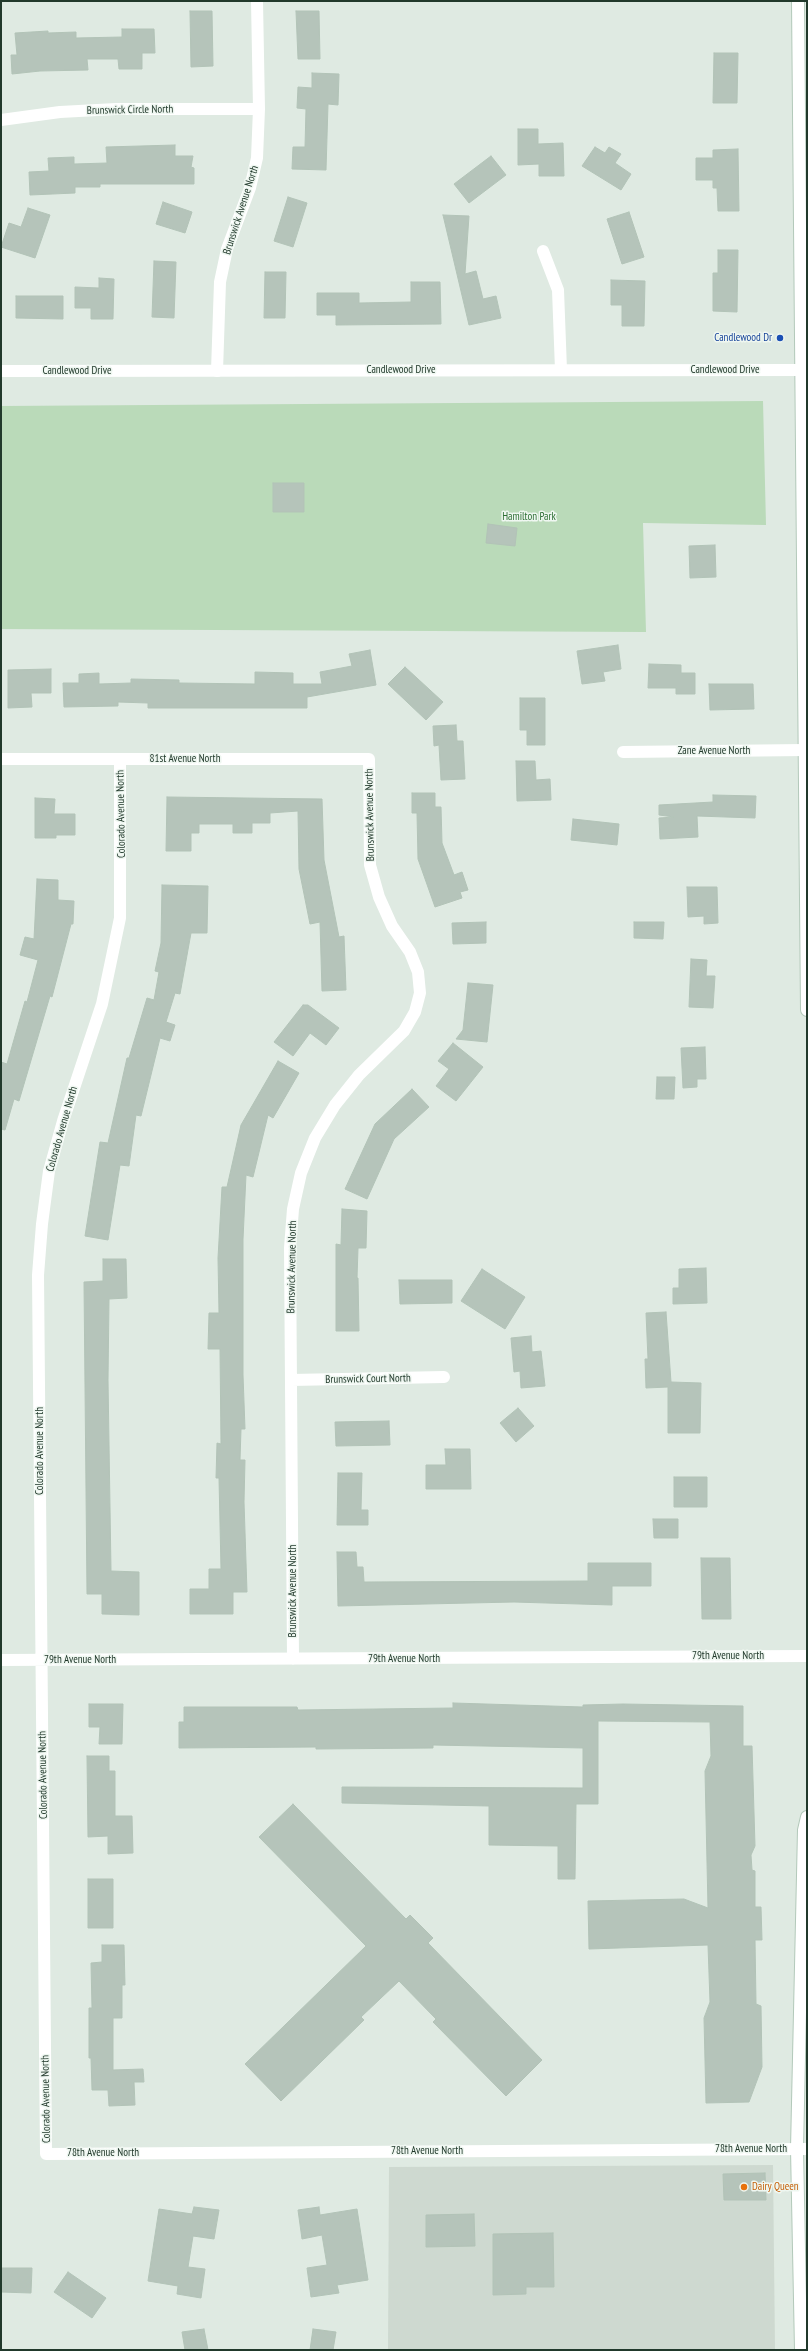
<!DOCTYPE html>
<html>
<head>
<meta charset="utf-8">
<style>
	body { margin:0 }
	#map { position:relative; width:808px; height:2351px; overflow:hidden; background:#dfeae2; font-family:"PT Sans Narrow",sans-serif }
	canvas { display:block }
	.frame { position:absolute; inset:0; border:2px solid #21392b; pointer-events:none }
</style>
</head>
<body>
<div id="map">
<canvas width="808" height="2351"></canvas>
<div class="frame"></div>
</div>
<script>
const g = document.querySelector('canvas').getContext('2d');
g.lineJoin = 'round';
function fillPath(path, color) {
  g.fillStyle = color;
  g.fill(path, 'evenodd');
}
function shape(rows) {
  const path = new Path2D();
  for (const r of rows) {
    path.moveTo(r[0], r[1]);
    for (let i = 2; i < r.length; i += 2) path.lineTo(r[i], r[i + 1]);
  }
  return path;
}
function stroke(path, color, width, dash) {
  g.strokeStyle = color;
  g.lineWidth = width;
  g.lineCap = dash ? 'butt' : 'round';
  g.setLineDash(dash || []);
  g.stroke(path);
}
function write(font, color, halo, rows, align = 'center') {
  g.font = font + ' "PT Sans Narrow",sans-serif';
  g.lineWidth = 3;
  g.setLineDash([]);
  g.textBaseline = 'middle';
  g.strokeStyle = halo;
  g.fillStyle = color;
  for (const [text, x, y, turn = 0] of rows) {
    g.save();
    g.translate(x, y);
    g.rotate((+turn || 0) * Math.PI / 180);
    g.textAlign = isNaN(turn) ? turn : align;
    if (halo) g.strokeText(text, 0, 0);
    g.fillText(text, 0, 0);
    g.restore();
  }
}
fillPath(shape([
	[773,2165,775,2350,388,2350,389,2167]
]), '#ced9d0');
fillPath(shape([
	[763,401,766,525,643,523,646,632,1,629,1,406]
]), '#badab9');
const building = shape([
	[190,11,212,11,213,66,191,67,190,11],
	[296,11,319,11,320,59,298,59,296,11],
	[122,29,154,29,155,53,142,53,142,69,119,69,118,59,87,59,88,70,40,71,12,74,11,55,17,55,15,33,48,31,48,33,76,32,76,38,122,37,122,29],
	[714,53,738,53,737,103,713,103,714,53],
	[312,73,339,74,338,105,328,104,326,170,292,169,293,147,305,147,306,109,297,108,298,87,312,88,312,73],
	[518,129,538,129,538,144,563,143,564,176,539,176,539,164,518,165,518,129],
	[175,145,175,156,193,156,191,167,194,168,194,184,100,184,100,187,75,187,75,193,30,195,29,172,49,171,48,158,74,157,74,164,107,163,106,147,175,145],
	[595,147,605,153,609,147,621,154,615,163,631,174,621,190,582,166,595,147],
	[738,149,739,211,718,211,717,188,713,188,713,180,696,180,696,158,713,158,713,150,738,149],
	[491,156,506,175,469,203,454,184,491,156],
	[288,197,307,203,293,247,274,241,288,197],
	[163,202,192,212,185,233,156,224,163,202],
	[28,208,50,215,35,258,1,247,9,223,21,227,28,208],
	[629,212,644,257,622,264,607,219,629,212],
	[443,215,469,216,465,274,476,271,483,299,496,296,501,318,469,325,443,215],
	[718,250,738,250,737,312,713,311,713,273,718,273,718,250],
	[154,261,176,262,174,318,152,317,154,261],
	[265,272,286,272,285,318,264,318,265,272],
	[99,278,114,279,113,319,91,319,91,308,75,308,75,287,99,288,99,278],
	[611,280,645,281,644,326,622,326,622,305,611,305,611,280],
	[411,282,440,282,441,324,336,325,336,315,317,315,317,293,359,293,359,303,411,302,411,282],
	[16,296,63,296,63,319,16,318,16,296],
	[273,483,304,483,304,512,273,512,273,483],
	[488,524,517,528,515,546,486,543,488,524],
	[715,545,716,577,690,578,689,546,715,545],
	[618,645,621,669,603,672,605,681,582,684,577,651,618,645],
	[370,650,376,685,307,697,307,708,148,708,148,703,118,702,118,706,64,707,63,683,79,683,79,674,99,673,99,684,131,683,131,679,179,680,179,683,255,684,255,672,293,673,293,684,322,684,320,672,352,666,349,654,370,650],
	[649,664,681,665,681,673,695,673,695,694,676,694,676,688,648,688,649,664],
	[405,667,443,702,426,720,388,684,405,667],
	[51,669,51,693,31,693,32,707,8,708,8,670,51,669],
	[709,684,753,684,754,709,710,710,709,684],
	[520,698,545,698,545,745,527,745,527,730,520,730,520,698],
	[456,725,457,741,463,741,465,779,441,780,439,745,434,746,433,726,456,725],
	[516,761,535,761,536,780,550,779,551,800,517,801,516,761],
	[412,793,435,793,435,807,441,807,442,843,454,875,462,872,468,890,460,892,462,898,435,907,418,859,417,813,412,813,412,793],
	[713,795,756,796,755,818,697,816,698,837,660,839,659,818,674,817,659,815,659,805,713,802,713,795],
	[167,797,322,799,324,860,339,937,344,936,346,990,322,991,320,922,310,924,299,869,298,811,270,813,270,823,252,823,252,833,233,833,233,824,199,824,199,833,191,833,191,851,166,851,167,797],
	[35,798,55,799,54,814,75,814,75,835,56,835,56,838,35,838,35,798],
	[573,819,619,824,617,845,571,840,573,819],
	[37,879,58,880,58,900,74,901,73,924,71,924,52,997,50,996,19,1101,14,1099,5,1130,1,1129,1,1062,7,1064,25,1001,27,1002,38,960,20,955,25,937,34,939,37,879],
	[162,885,208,886,207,933,191,933,180,994,175,993,166,1022,175,1025,170,1041,160,1038,141,1116,136,1115,129,1166,120,1165,108,1240,85,1236,100,1142,108,1143,127,1058,129,1058,147,998,154,1000,159,972,155,971,161,943,162,885],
	[687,887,717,887,718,923,704,924,704,916,688,917,687,887],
	[486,922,486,943,453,944,452,923,486,922],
	[634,922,664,922,663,939,634,938,634,922],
	[691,959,707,960,706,976,715,976,713,1008,689,1007,691,959],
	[468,983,493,985,487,1042,456,1039,463,1030,468,983],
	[303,1005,308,1005,339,1028,326,1045,310,1033,293,1056,274,1042,303,1005],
	[453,1043,483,1067,456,1101,436,1086,449,1069,438,1061,453,1043],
	[705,1047,706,1079,697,1079,697,1087,683,1088,681,1048,705,1047],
	[278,1061,299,1073,273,1118,268,1115,253,1177,246,1175,243,1239,243,1375,245,1429,241,1429,240,1460,245,1460,244,1502,247,1592,233,1592,233,1614,190,1614,190,1589,209,1589,209,1569,221,1569,219,1478,216,1478,217,1443,221,1444,220,1349,208,1349,209,1313,219,1313,218,1258,222,1187,227,1187,241,1125,278,1061],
	[657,1077,675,1077,674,1099,656,1099,657,1077],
	[412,1089,429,1107,394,1139,367,1199,345,1189,375,1124,412,1089],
	[342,1209,367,1211,366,1248,358,1248,357,1278,358,1278,359,1331,336,1331,336,1244,341,1245,342,1209],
	[103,1259,126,1259,127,1298,109,1299,108,1380,111,1571,139,1572,139,1615,102,1614,102,1594,87,1594,84,1282,103,1281,103,1259],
	[706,1268,707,1303,673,1304,673,1288,679,1288,679,1269,706,1268],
	[482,1269,525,1297,505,1329,461,1301,482,1269],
	[399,1280,452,1280,452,1303,400,1304,399,1280],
	[666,1312,671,1382,701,1383,700,1433,668,1433,668,1387,646,1388,645,1359,648,1359,646,1313,666,1312],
	[531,1336,532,1352,541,1351,545,1386,521,1388,520,1371,514,1372,511,1338,531,1336],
	[518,1408,534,1426,516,1442,500,1423,518,1408],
	[389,1421,390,1445,336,1446,335,1422,389,1421],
	[445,1449,470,1449,471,1489,426,1489,426,1465,446,1465,445,1449],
	[338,1473,362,1473,361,1510,368,1510,368,1525,337,1525,338,1473],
	[674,1477,707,1477,707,1507,674,1507,674,1477],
	[653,1519,678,1519,678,1538,654,1538,653,1519],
	[337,1552,356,1552,357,1567,363,1567,364,1582,588,1581,588,1563,651,1563,651,1586,612,1586,612,1605,514,1602,338,1606,337,1552],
	[701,1558,730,1558,731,1619,702,1619,701,1558],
	[453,1703,583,1707,583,1705,623,1704,743,1706,743,1746,752,1746,755,1846,751,1855,752,1870,755,1871,755,1907,761,1907,762,1940,755,1940,756,2004,761,2006,762,2067,749,2102,706,2103,704,2018,710,2002,708,1945,589,1949,588,1901,684,1899,708,1908,705,1771,711,1756,710,1722,598,1721,598,1804,576,1804,575,1879,558,1879,558,1846,489,1845,489,1806,342,1803,342,1787,583,1788,583,1748,433,1745,433,1748,316,1749,316,1747,179,1748,179,1722,184,1722,184,1707,297,1707,298,1710,453,1708,453,1703],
	[89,1704,123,1704,122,1744,99,1744,100,1727,89,1727,89,1704],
	[87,1756,109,1756,109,1771,115,1771,115,1816,132,1816,133,1853,108,1854,108,1836,88,1837,87,1756],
	[293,1804,406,1919,410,1915,433,1938,428,1943,542,2060,506,2096,433,2022,436,2019,399,1981,361,2017,364,2020,281,2101,245,2064,366,1946,259,1837,293,1804],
	[88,1879,113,1879,113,1928,88,1928,88,1879],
	[102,1945,124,1945,125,1985,122,1985,122,2018,113,2018,113,2070,143,2069,144,2082,134,2082,135,2105,109,2106,108,2090,92,2090,91,2058,89,2058,89,2008,92,2008,91,1963,102,1962,102,1945],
	[765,2173,766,2200,724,2200,723,2174,765,2173],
	[194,2207,219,2210,214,2239,193,2236,188,2267,205,2269,201,2298,177,2294,178,2286,148,2281,159,2209,192,2214,194,2207],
	[319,2207,320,2215,357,2209,368,2280,337,2285,339,2293,311,2297,307,2268,327,2265,322,2235,302,2239,298,2210,319,2207],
	[474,2214,475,2246,426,2247,426,2215,474,2214],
	[553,2233,554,2287,526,2287,526,2294,493,2295,493,2234,553,2233],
	[1,2268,32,2268,31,2293,1,2292,1,2268],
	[68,2272,106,2298,92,2318,54,2292,68,2272],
	[204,2329,208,2350,185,2350,182,2332,204,2329],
	[313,2329,336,2332,333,2350,310,2350,313,2329]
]);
fillPath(building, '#b5c4ba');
stroke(building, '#b2c3b7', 1);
const secondary = shape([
	[798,1,807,1010],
	[801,2350,797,2149,804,1830,807,1817]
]);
stroke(secondary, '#b3c9ba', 14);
stroke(shape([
	[1,120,60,112,116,109,259,109],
	[543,251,558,290,561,370],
	[217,371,220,282,227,249,250,188,257,158,259,109,257,1],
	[623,752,805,750],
	[1,759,369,759,370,865,379,897,392,926,410,952,418,972,420,993,415,1012,404,1031,359,1075,335,1105,315,1138,301,1173,293,1209,290,1248,293,1659],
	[120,759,120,918,102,1004,63,1121,49,1171,42,1224,38,1275,46,2154,807,2149],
	[291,1380,444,1377],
	[1,1660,807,1656]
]), '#fff', 12);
stroke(shape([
	[1,371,801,370]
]), '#fff', 12);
stroke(secondary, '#fff', 12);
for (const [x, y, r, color] of [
	[780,338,4,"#1a4fb4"],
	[744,2187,4,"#e8710a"]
]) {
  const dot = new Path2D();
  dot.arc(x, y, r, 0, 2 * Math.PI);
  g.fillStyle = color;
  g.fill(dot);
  stroke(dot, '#eff7f1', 1.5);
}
write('11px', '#21392b', '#eff7f1', [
	["Brunswick Circle North",130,110,-1],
	["Brunswick Avenue North",241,210,-72],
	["Candlewood Drive",401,370],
	["Candlewood Drive",725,370],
	["Candlewood Drive",77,371],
	["Zane Avenue North",714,751],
	["81st Avenue North",185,759],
	["Colorado Avenue North",121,814,-91],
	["Brunswick Avenue North",370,815,-91],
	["Colorado Avenue North",62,1129,-74],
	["Brunswick Avenue North",292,1267,-89],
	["Brunswick Court North",368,1379,-1],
	["Colorado Avenue North",40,1451,-90],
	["Brunswick Avenue North",293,1591,-90],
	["79th Avenue North",728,1656],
	["79th Avenue North",404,1659],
	["79th Avenue North",80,1660],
	["Colorado Avenue North",43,1775,-91],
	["Colorado Avenue North",46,2099,-91],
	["78th Avenue North",751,2149],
	["78th Avenue North",427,2151],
	["78th Avenue North",103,2153]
]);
write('11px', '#164399', '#eff7f1', [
	["Candlewood Dr",772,338]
], 'right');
write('11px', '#2d6e33', '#eff7f1', [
	["Hamilton Park",529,517]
]);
write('11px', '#c56008', '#eff7f1', [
	["Dairy Queen",752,2187]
], 'left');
</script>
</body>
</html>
